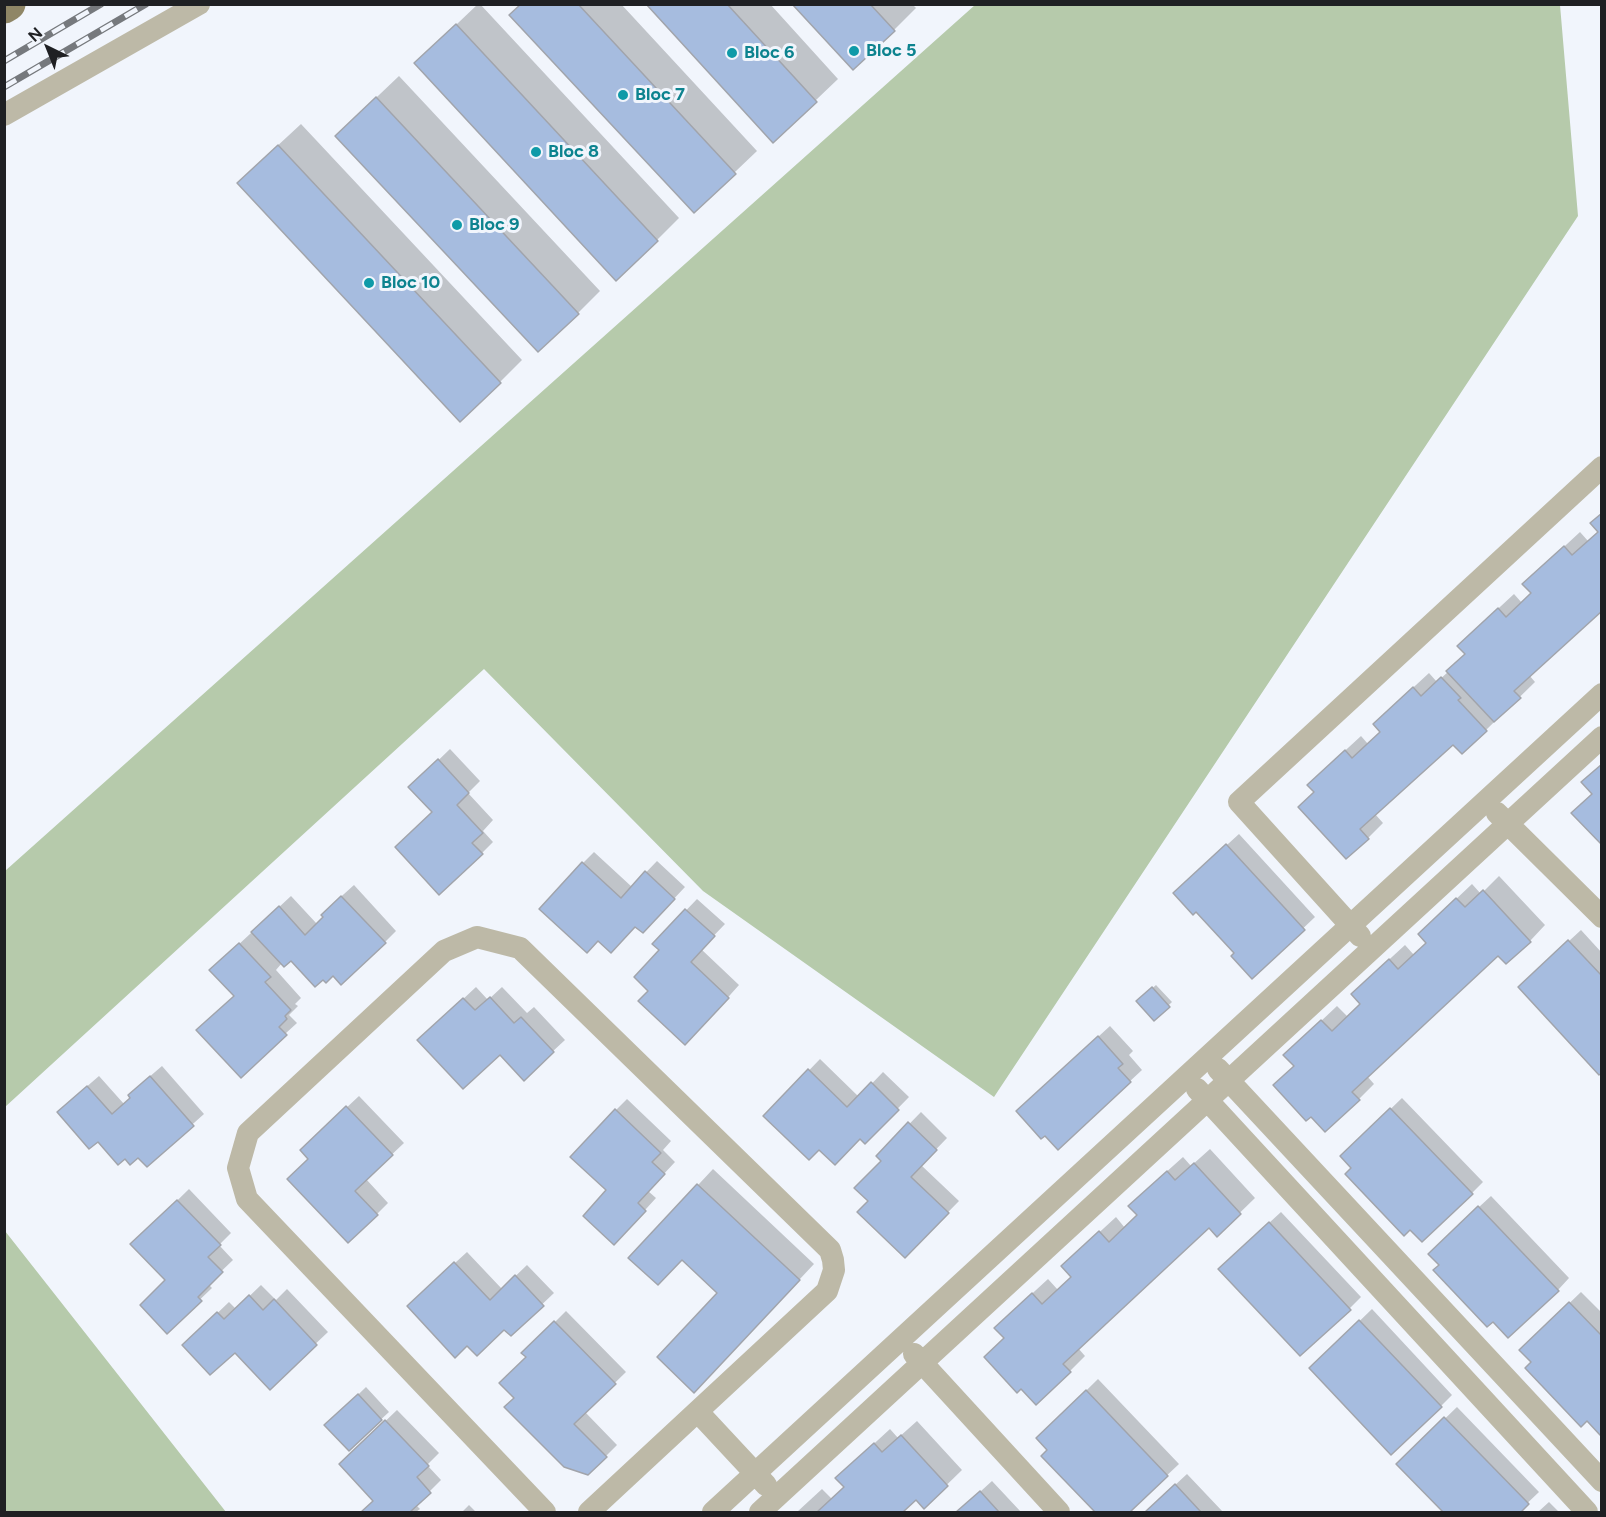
<!DOCTYPE html>
<html>
<head>
<meta charset="utf-8">
<style>
	body { margin:0 }
	#map { position:relative; width:1606px; height:1517px; overflow:hidden; background:#f1f5fc; font-family:Figtree,sans-serif }
	canvas { display:block }
	.frame { position:absolute; inset:0; border:6px solid #1f2023; pointer-events:none }
	.north { position:absolute; left:18px; top:18px; width:60px; height:60px; -webkit-text-stroke:4px #f1f5fc; paint-order:stroke; rotate:317deg; font-size:16px; font-weight:700; line-height:24px; text-align:center; color:#1f2023 }
	.north::after { content:''; display:block; margin:auto; width:21px; height:27px; background:#1f2023; clip-path:polygon(50% 0,100% 100%,50% 72%,0 100%) }
</style>
</head>
<body>
<div id="map">
<canvas width="1606" height="1517"></canvas>
<div class="frame"></div>
<div class="north">N</div>
</div>
<script>
const g = document.querySelector('canvas').getContext('2d');
g.lineJoin = 'round';
function fillPath(path, color) {
  g.fillStyle = color;
  g.fill(path, 'evenodd');
}
function shape(rows) {
  const path = new Path2D();
  for (const r of rows) {
    path.moveTo(r[0], r[1]);
    for (let i = 2; i < r.length; i += 2) path.lineTo(r[i], r[i + 1]);
  }
  return path;
}
function stroke(path, color, width, dash) {
  g.strokeStyle = color;
  g.lineWidth = width;
  g.lineCap = dash ? 'butt' : 'round';
  g.setLineDash(dash || []);
  g.stroke(path);
}
function write(font, color, halo, rows, align = 'center') {
  g.font = font + ' Figtree,sans-serif';
  g.lineWidth = 6;
  g.setLineDash([]);
  g.textBaseline = 'middle';
  g.strokeStyle = halo;
  g.fillStyle = color;
  for (const [text, x, y, turn = 0] of rows) {
    g.save();
    g.translate(x, y);
    g.rotate((+turn || 0) * Math.PI / 180);
    g.textAlign = isNaN(turn) ? turn : align;
    if (halo) g.strokeText(text, 0, 0);
    g.fillText(text, 0, 0);
    g.restore();
  }
}
fillPath(shape([
	[975,5,1560,5,1578,216,994,1097,703,891,484,669,5,1107,5,871],
	[4,1231,5,1231,226,1512,5,1512]
]), '#b6caab');
fillPath(shape([
	[478,4,480,4,679,218,657,240,438,42],
	[522,4,621,4,757,151,694,211],
	[648,4,770,4,838,79,773,141],
	[794,4,912,4,916,8,894,30],
	[399,76,600,291,578,313,359,114],
	[301,124,522,360,500,382,261,161],
	[1602,514,1602,609,1529,675,1535,682,1486,730,1453,743,1375,814,1383,823,1368,838,1316,792,1324,770,1361,736,1368,744,1382,732,1390,709,1429,673,1437,682,1449,671,1466,653,1474,631,1514,594,1522,603,1532,593,1540,569,1580,532,1588,541,1599,531],
	[450,749,480,781,468,793,493,820,483,831,493,842,482,853,434,812,422,776],
	[1239,834,1315,917,1252,977,1186,882],
	[594,852,632,887,657,861,685,887,654,920,636,925,598,939,583,863],
	[1499,876,1545,925,1530,941,1499,954,1367,1076,1374,1084,1359,1099,1295,1066,1301,1040,1337,1006,1348,1017,1362,1004,1368,979,1405,945,1414,955,1428,942,1435,919,1472,884,1481,894],
	[354,885,396,931,385,942,333,974,291,959,282,963,276,970,301,998,295,1004,298,1006,289,1015,297,1023,285,1034,235,996,223,959,291,896,317,924,334,903],
	[697,899,725,924,701,949,739,985,697,1032,650,990,661,950,654,944],
	[1581,930,1602,953,1602,1071,1531,976],
	[1156,985,1172,1002,1154,1019,1138,1001],
	[476,987,488,1000,502,987,527,1013,534,1007,565,1040,524,1078,500,1053,431,1029],
	[1110,1026,1133,1051,1129,1055,1142,1070,1058,1148,1029,1100],
	[820,1059,859,1097,883,1072,909,1097,865,1142,861,1137,819,1148,765,1116],
	[162,1066,204,1114,147,1165,70,1101,99,1076,124,1104,131,1097,141,1084],
	[359,1096,404,1143,366,1179,388,1203,377,1214,310,1158,313,1139],
	[1402,1098,1483,1182,1472,1193,1353,1168,1342,1156],
	[627,1099,671,1141,663,1150,675,1162,648,1191,656,1198,625,1232,608,1190,616,1110],
	[921,1112,947,1138,921,1165,959,1201,905,1256,870,1201,883,1160,878,1156],
	[1210,1149,1255,1198,1217,1235,1209,1226,1078,1348,1085,1356,1070,1371,1006,1338,1011,1313,1048,1279,1058,1290,1073,1276,1079,1251,1116,1217,1125,1228,1138,1215,1145,1191,1183,1157,1191,1166],
	[713,1169,814,1264,709,1376,719,1293,682,1258,630,1258],
	[189,1189,231,1233,219,1245,233,1260,208,1284,212,1288,167,1331,167,1280,144,1233],
	[1491,1196,1569,1278,1558,1290,1441,1265,1441,1242],
	[1281,1212,1361,1297,1349,1309,1232,1257],
	[467,1252,502,1289,527,1265,554,1293,511,1334,504,1327,420,1295],
	[261,1285,276,1300,287,1289,328,1332,270,1387,235,1350,184,1345,229,1302,236,1309],
	[1581,1292,1602,1313,1602,1432,1533,1362,1532,1339],
	[1372,1309,1452,1395,1441,1406,1311,1368],
	[566,1311,626,1372,585,1412,617,1445,606,1456,516,1398,528,1357,524,1353],
	[1098,1379,1179,1464,1128,1512,1109,1512,1106,1509,1103,1512,1097,1512,1043,1456,1049,1449,1038,1438],
	[366,1387,389,1412,349,1449,327,1425],
	[1457,1407,1539,1492,1518,1512,1445,1512,1398,1464],
	[397,1410,439,1453,427,1465,441,1480,416,1505,420,1509,416,1512,363,1512,375,1501,352,1453],
	[917,1421,962,1470,924,1507,916,1498,901,1512,797,1512,822,1489,832,1499,845,1487,853,1463,890,1429,898,1438],
	[1187,1474,1223,1512,1146,1512],
	[992,1481,1021,1512,958,1512],
	[1549,1502,1559,1512,1538,1512],
	[469,1505,476,1512,462,1512]
]), '#0003');
const building = shape([
	[521,4,578,4,736,174,694,213,509,15,521,4],
	[646,4,727,4,817,102,773,143,646,4],
	[792,4,870,4,895,31,853,70,792,4],
	[456,24,658,241,616,281,414,63,456,24],
	[376,97,579,314,538,352,335,136,376,97],
	[278,145,501,383,460,422,237,183,278,145],
	[1602,513,1602,611,1514,691,1521,698,1494,722,1446,671,1465,654,1457,646,1498,608,1506,617,1531,593,1522,584,1564,546,1572,555,1598,532,1590,523,1602,513],
	[1441,677,1461,698,1458,700,1487,731,1462,754,1453,745,1360,829,1369,839,1346,859,1298,807,1314,792,1307,785,1345,750,1352,758,1380,732,1373,724,1413,687,1421,696,1441,677],
	[438,759,469,793,457,805,483,833,472,843,483,854,439,895,395,847,432,812,408,787,438,759],
	[1602,764,1602,845,1571,813,1592,794,1581,782,1602,764],
	[1226,844,1305,930,1252,979,1231,956,1234,953,1196,912,1193,915,1173,893,1226,844],
	[582,862,621,898,645,871,675,899,643,933,635,927,611,953,598,941,587,953,539,909,582,862],
	[1483,890,1531,942,1506,964,1498,956,1352,1092,1360,1100,1325,1132,1311,1117,1306,1121,1273,1085,1294,1066,1283,1055,1321,1020,1332,1031,1360,1004,1351,994,1389,959,1398,969,1426,943,1418,934,1456,898,1465,907,1483,890],
	[341,896,386,943,341,985,333,976,326,983,323,980,315,987,291,961,284,967,251,932,279,906,305,935,323,917,321,915,341,896],
	[685,909,715,936,691,962,729,998,685,1045,638,1001,648,991,634,977,659,950,652,944,685,909],
	[1568,940,1602,976,1602,1073,1599,1075,1518,987,1568,940],
	[239,943,271,977,265,982,291,1010,285,1016,287,1019,279,1027,287,1035,241,1078,196,1030,234,996,209,970,239,943],
	[1152,987,1170,1007,1154,1021,1136,1001,1152,987],
	[490,997,514,1023,521,1017,554,1052,524,1081,500,1055,463,1089,417,1040,463,998,475,1010,490,997],
	[1098,1036,1123,1064,1118,1068,1131,1082,1058,1150,1045,1136,1041,1139,1016,1111,1098,1036],
	[808,1069,847,1107,871,1082,899,1110,865,1144,860,1139,835,1165,819,1150,809,1160,763,1116,808,1069],
	[150,1076,194,1126,147,1167,138,1158,130,1165,125,1159,118,1165,98,1142,89,1149,57,1112,87,1086,112,1114,130,1098,128,1095,150,1076],
	[346,1106,393,1155,355,1191,378,1215,348,1243,287,1179,308,1159,300,1150,346,1106],
	[1390,1108,1473,1194,1422,1242,1410,1230,1404,1236,1345,1174,1351,1168,1340,1156,1390,1108],
	[615,1109,661,1153,652,1162,665,1174,638,1203,646,1211,614,1245,583,1216,606,1190,570,1157,615,1109],
	[908,1122,937,1150,911,1177,949,1213,905,1258,857,1212,868,1201,854,1188,881,1161,876,1156,908,1122],
	[1194,1163,1241,1214,1217,1237,1209,1228,1063,1364,1071,1372,1036,1405,1021,1389,1017,1393,984,1357,1004,1338,994,1328,1032,1293,1042,1304,1071,1277,1061,1266,1099,1231,1109,1242,1137,1215,1128,1206,1167,1171,1175,1180,1194,1163],
	[697,1184,800,1280,694,1393,657,1357,717,1293,682,1260,658,1285,628,1258,697,1184],
	[177,1200,221,1245,208,1257,223,1272,198,1297,202,1301,167,1334,140,1305,165,1280,130,1244,177,1200],
	[1478,1206,1559,1291,1508,1338,1493,1322,1487,1327,1433,1270,1439,1265,1428,1254,1478,1206],
	[1269,1222,1351,1310,1300,1356,1218,1269,1269,1222],
	[454,1262,490,1300,515,1275,544,1306,511,1336,504,1330,477,1356,467,1346,455,1358,407,1306,454,1262],
	[249,1295,263,1310,274,1299,317,1345,270,1390,235,1353,210,1375,182,1345,217,1312,224,1319,249,1295],
	[1569,1302,1602,1336,1602,1434,1600,1435,1587,1421,1581,1427,1525,1368,1531,1362,1519,1350,1569,1302],
	[1359,1320,1442,1407,1391,1455,1309,1368,1359,1320],
	[554,1321,616,1384,574,1424,607,1457,588,1475,564,1467,504,1407,514,1398,499,1383,526,1357,521,1353,554,1321],
	[1086,1390,1168,1476,1130,1512,1095,1512,1041,1456,1047,1450,1036,1438,1086,1390],
	[358,1394,382,1420,349,1451,324,1425,358,1394],
	[1444,1417,1529,1504,1521,1512,1443,1512,1396,1464,1444,1417],
	[385,1420,429,1466,417,1477,431,1493,410,1512,361,1512,373,1501,339,1464,385,1420],
	[901,1435,948,1486,924,1509,916,1500,903,1512,817,1512,844,1487,835,1478,874,1443,882,1452,901,1435],
	[1175,1484,1201,1512,1145,1512,1175,1484],
	[980,1491,999,1512,956,1512,980,1491]
]);
fillPath(building, '#a6bcdf');
stroke(building, '#a1a4ab', 1.5);
stroke(shape([
	[4,115,199,4],
	[1497,813,1602,917],
	[1360,936,1239,802,1602,467],
	[1218,1069,1602,1481],
	[1197,1089,1587,1512],
	[914,1354,1059,1512],
	[698,1412,766,1485],
	[545,1512,247,1199,238,1168,248,1133,444,951,477,937,520,948,830,1250,833,1260,834,1270,827,1291,589,1512],
	[713,1512,1602,694],
	[760,1512,1602,737]
]), '#bdb9a7', 22);
stroke(shape([
	[4,7,9,4]
]), '#8f8666', 33);
const rail = shape([
	[4,61,101,4],
	[4,87,146,4]
]);
stroke(rail, '#76797d', 7);
stroke(rail, '#f1f5fc', 4.5, [14]);
for (const [x, y, r, color] of [
	[854,51,6,"#0f9aa8"],
	[732,53,6,"#0f9aa8"],
	[623,95,6,"#0f9aa8"],
	[536,152,6,"#0f9aa8"],
	[457,225,6,"#0f9aa8"],
	[369,283,6,"#0f9aa8"]
]) {
  const dot = new Path2D();
  dot.arc(x, y, r, 0, 2 * Math.PI);
  g.fillStyle = color;
  g.fill(dot);
  stroke(dot, '#f1f5fc', 2);
}
write('bold 18px', '#0d838f', '#f1f5fc', [
	["Bloc 5",866,51],
	["Bloc 6",744,53],
	["Bloc 7",635,95],
	["Bloc 8",548,152],
	["Bloc 9",469,225],
	["Bloc 10",381,283]
], 'left');
</script>
</body>
</html>
